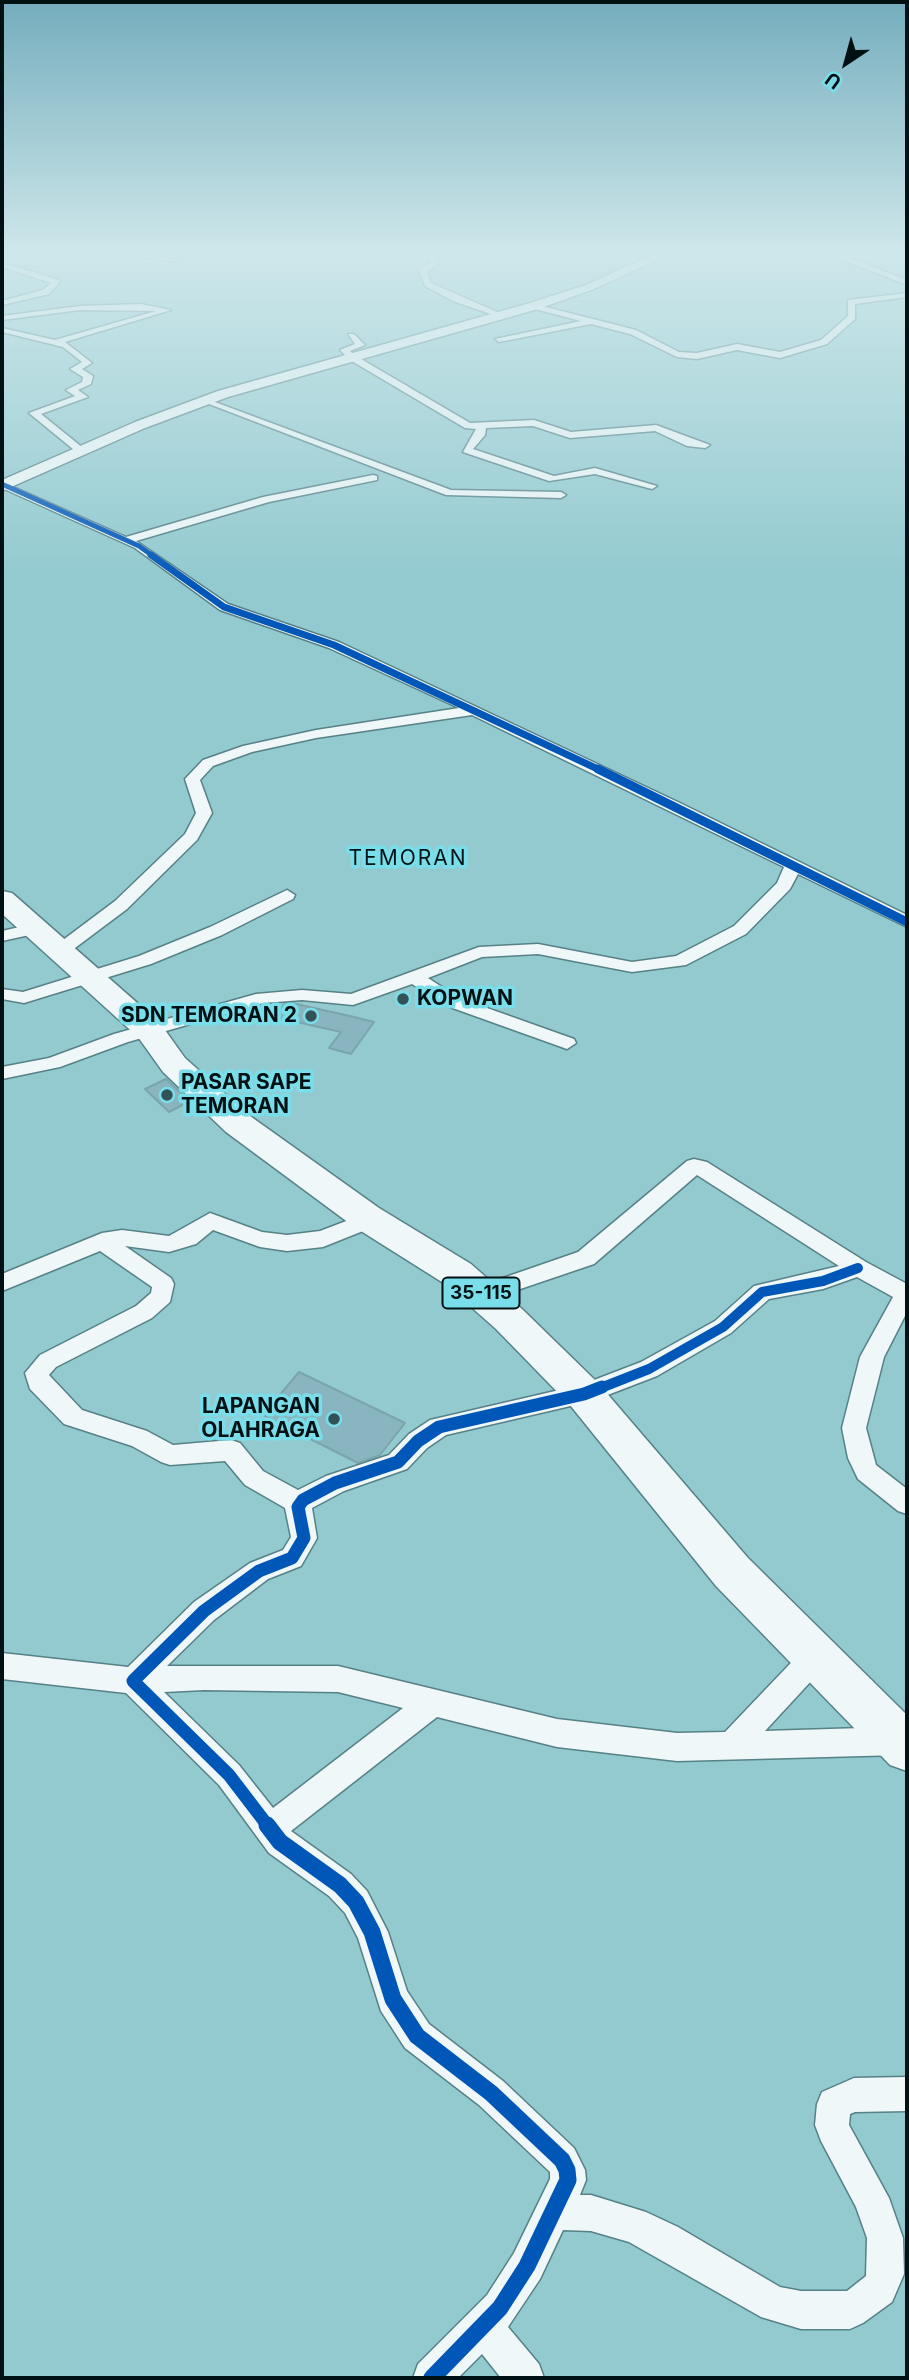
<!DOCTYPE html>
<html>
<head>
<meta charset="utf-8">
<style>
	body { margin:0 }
	#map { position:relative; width:909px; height:2380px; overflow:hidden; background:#92cad0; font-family:Inter,sans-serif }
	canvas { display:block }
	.frame { position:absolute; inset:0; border:4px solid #001114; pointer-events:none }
	.north { position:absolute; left:811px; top:28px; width:70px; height:70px; -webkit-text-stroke:5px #79dee9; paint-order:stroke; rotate:216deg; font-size:19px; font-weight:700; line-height:28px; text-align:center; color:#001114 }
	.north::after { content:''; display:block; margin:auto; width:24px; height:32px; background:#001114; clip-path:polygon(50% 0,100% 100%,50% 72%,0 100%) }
</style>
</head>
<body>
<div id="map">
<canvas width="909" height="2380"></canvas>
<div class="frame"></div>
<div class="north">U</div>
</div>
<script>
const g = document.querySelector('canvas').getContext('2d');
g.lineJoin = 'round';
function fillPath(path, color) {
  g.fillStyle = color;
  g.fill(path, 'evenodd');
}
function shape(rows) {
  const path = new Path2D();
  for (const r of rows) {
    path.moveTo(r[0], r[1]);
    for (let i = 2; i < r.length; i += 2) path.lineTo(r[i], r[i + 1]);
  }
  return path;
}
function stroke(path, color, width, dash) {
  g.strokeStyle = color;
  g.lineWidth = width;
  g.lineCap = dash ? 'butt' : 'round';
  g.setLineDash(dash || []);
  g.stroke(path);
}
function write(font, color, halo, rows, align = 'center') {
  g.font = font + ' Inter,sans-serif';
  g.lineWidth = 7;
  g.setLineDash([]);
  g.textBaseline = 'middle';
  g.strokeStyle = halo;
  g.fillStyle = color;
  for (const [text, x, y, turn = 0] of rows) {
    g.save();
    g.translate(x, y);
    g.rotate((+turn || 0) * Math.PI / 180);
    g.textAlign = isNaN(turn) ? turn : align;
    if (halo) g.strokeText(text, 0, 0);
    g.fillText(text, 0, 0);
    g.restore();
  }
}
const building = shape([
	[292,1003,354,1017,374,1022,351,1054,329,1048,341,1032,275,1017,284,1004,292,1003],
	[166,1079,190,1101,169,1112,145,1089,166,1079],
	[299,1372,405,1423,380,1455,358,1463,263,1415,299,1372]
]);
fillPath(building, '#88b5bf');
stroke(building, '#7aa5ad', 2);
const street = shape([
	[117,252,137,252,180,260,176,262,117,252],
	[423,252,430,252,440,263,427,271,431,283,502,314,502,318,453,301,425,286,419,270,431,262,423,252],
	[824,252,834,252,907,280,907,285,824,252],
	[2,263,59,280,60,282,49,294,2,305,2,301,43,290,51,283,2,267,2,263],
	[907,293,907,297,855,304,855,319,827,344,780,358,737,350,697,359,677,357,630,334,591,324,499,342,495,339,581,321,531,308,534,304,636,330,679,352,697,353,737,344,780,352,821,340,848,316,848,300,907,293],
	[141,304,171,310,65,342,92,363,82,369,93,376,91,384,78,390,88,397,41,414,88,452,79,454,29,413,75,396,66,390,82,382,83,377,70,369,82,362,63,347,2,332,2,328,55,340,156,311,80,310,2,320,2,316,80,306,141,304],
	[348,334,354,334,365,345,350,351,356,356,470,423,534,420,571,432,656,425,710,445,705,448,687,446,655,431,570,438,533,426,486,428,485,435,473,449,554,476,595,468,657,486,652,489,595,474,549,481,463,452,476,429,465,428,350,360,340,350,355,344,348,334],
	[204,398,451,490,561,492,566,495,561,498,446,495,204,402,204,398],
	[373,475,377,476,377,480,269,502,136,541,228,604,339,642,682,804,907,915,907,927,798,874,790,889,746,934,686,965,632,972,538,954,482,957,428,978,459,998,574,1039,576,1043,567,1049,447,1006,412,984,353,1005,302,1000,263,1003,128,1042,60,1067,2,1079,2,1067,49,1058,114,1034,256,994,302,990,351,994,479,947,538,944,632,962,676,956,734,926,777,883,784,867,472,715,316,738,252,752,213,766,200,780,212,813,197,840,127,909,67,954,55,954,52,950,55,946,115,901,185,834,196,813,185,779,203,760,243,746,316,730,459,708,329,648,220,610,135,548,2,488,2,482,126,537,263,497,373,475],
	[287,890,295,895,293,899,222,935,151,964,24,1003,2,999,2,989,23,992,139,956,210,927,287,890],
	[37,923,46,928,43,932,2,941,2,931,37,923],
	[694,1159,707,1162,866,1262,907,1284,907,1312,884,1357,866,1428,876,1465,907,1489,907,1514,898,1511,858,1479,848,1458,842,1428,860,1357,893,1297,857,1277,823,1289,769,1299,731,1333,657,1376,592,1401,446,1435,427,1448,407,1469,344,1491,312,1508,317,1538,301,1566,268,1579,214,1620,167,1666,338,1666,557,1719,677,1733,725,1732,806,1647,816,1643,826,1647,830,1656,826,1665,765,1731,895,1727,907,1722,907,1752,900,1755,677,1761,557,1747,437,1717,291,1831,351,1874,367,1891,388,1932,407,1991,429,2024,503,2081,574,2148,585,2170,586,2180,580,2195,591,2195,646,2212,678,2227,780,2287,801,2291,847,2291,866,2276,867,2238,856,2207,821,2141,815,2125,817,2104,822,2092,854,2078,907,2077,907,2111,855,2112,850,2114,849,2125,889,2198,903,2238,904,2274,892,2302,863,2323,850,2329,801,2329,761,2317,629,2242,591,2231,563,2230,540,2279,508,2327,539,2364,544,2378,501,2378,482,2354,458,2378,413,2378,418,2364,487,2295,514,2253,550,2179,550,2172,479,2105,405,2048,381,2011,358,1938,345,1913,329,1896,269,1853,219,1785,126,1693,2,1679,2,1653,128,1667,194,1602,250,1563,283,1550,291,1537,285,1508,245,1485,225,1461,170,1465,161,1462,132,1446,64,1424,30,1389,25,1373,40,1355,136,1306,151,1293,152,1287,100,1251,2,1291,2,1274,102,1233,122,1230,169,1236,210,1213,262,1232,287,1235,320,1231,370,1212,378,1215,381,1220,378,1225,323,1247,287,1251,260,1247,213,1230,196,1244,169,1252,125,1246,171,1278,174,1284,170,1302,152,1318,56,1367,49,1375,82,1410,147,1431,173,1445,231,1440,240,1443,263,1471,298,1490,326,1476,389,1455,409,1434,430,1420,581,1385,641,1362,715,1321,754,1286,839,1266,697,1175,594,1264,482,1302,474,1300,471,1294,474,1288,578,1252,687,1161,694,1159],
	[204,1690,338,1692,403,1708,273,1808,239,1765,164,1692,204,1690]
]);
const secondary = shape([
	[659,252,674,252,594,289,538,309,228,397,145,428,2,491,2,480,135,422,218,391,530,303,586,285,659,252]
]);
const primary = shape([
	[2,891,12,893,160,1023,185,1058,250,1116,379,1208,471,1264,522,1309,598,1383,748,1558,907,1715,907,1771,890,1765,716,1586,570,1405,496,1329,445,1284,353,1226,226,1132,163,1072,138,1037,2,914,2,891]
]);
stroke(street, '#568186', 3);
stroke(secondary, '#568186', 3);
stroke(primary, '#568186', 3);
fillPath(street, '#eff7f8');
fillPath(secondary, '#eff7f8');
fillPath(primary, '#eff7f8');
stroke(shape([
	[4,485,139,546,153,556]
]), '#0057b8', 5);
stroke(shape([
	[151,555,224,607,334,645,602,771]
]), '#0057b8', 7);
stroke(shape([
	[598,769,907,922]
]), '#0057b8', 9);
stroke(shape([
	[598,1389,649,1369,723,1327,762,1292,823,1281,858,1268]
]), '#0057b8', 10);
stroke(shape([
	[268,1826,229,1775,133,1681,204,1611,259,1571,292,1558,304,1538,298,1507,303,1500,335,1483,398,1462,418,1441,439,1427,584,1394,602,1387]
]), '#0057b8', 13);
stroke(shape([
	[267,1825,280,1842,340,1885,356,1902,372,1932,393,1999,417,2036,491,2093,562,2160,567,2170,568,2180,527,2266,500,2308,432,2378]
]), '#0057b8', 17);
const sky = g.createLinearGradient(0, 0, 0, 585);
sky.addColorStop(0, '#74adbd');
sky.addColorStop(0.43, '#cee7ea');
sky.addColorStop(1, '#cee7ea00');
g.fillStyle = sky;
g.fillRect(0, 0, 909, 585);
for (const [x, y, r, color] of [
	[403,999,7,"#335256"],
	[311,1016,7,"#335256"],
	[167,1095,7,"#335256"],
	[334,1419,7,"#335256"]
]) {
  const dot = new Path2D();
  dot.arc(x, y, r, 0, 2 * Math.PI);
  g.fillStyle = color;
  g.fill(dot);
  stroke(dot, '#79dee9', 2.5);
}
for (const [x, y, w] of [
	[481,1293,77]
]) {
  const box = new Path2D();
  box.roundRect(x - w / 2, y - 15.5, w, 31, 5);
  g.fillStyle = '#79dee9';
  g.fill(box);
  stroke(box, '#001114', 2);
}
write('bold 19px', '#001114', null, [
	["35-115",481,1293]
]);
g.letterSpacing = '2px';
write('21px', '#001114', '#79dee9', [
	["TEMORAN",408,859]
]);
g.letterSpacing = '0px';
write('bold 21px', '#001114', '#79dee9', [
	["KOPWAN",417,999],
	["SDN TEMORAN 2",297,1016,"right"],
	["PASAR SAPE",181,1083],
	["TEMORAN",181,1107],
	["LAPANGAN",320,1407,"right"],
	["OLAHRAGA",320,1431,"right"]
], 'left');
</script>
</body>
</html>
